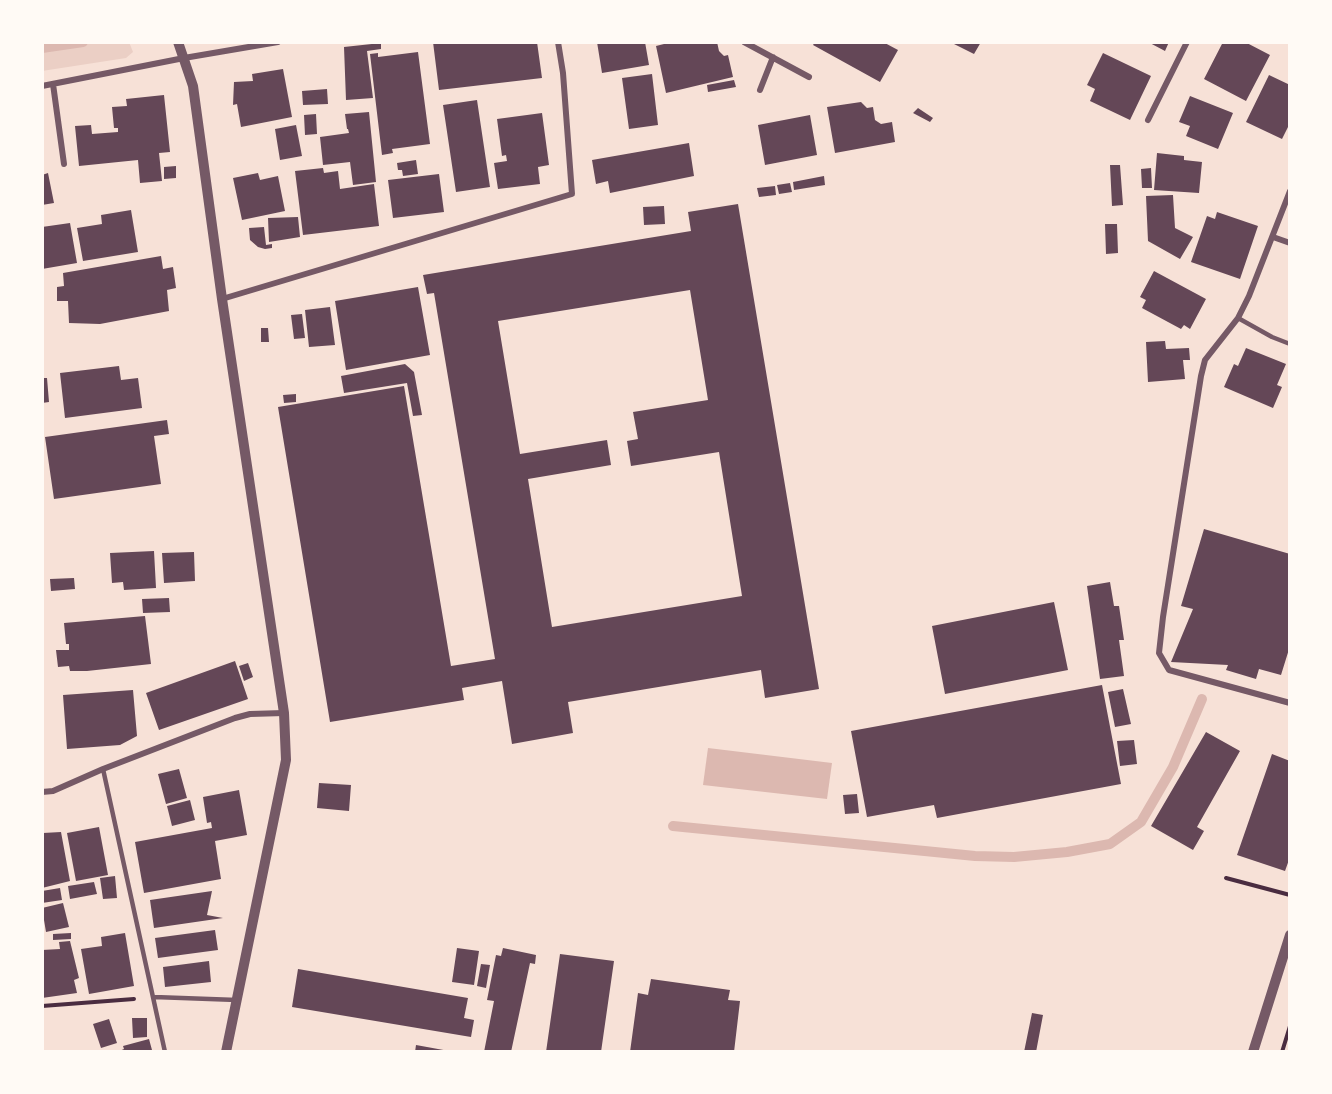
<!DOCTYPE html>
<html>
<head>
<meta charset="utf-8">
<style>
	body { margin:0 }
	#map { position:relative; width:1332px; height:1094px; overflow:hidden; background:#f7e1d7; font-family:"Noto Serif",serif }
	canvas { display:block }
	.frame { position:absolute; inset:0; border:44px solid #fffaf5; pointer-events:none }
</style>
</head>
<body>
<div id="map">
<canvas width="1332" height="1094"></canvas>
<div class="frame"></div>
</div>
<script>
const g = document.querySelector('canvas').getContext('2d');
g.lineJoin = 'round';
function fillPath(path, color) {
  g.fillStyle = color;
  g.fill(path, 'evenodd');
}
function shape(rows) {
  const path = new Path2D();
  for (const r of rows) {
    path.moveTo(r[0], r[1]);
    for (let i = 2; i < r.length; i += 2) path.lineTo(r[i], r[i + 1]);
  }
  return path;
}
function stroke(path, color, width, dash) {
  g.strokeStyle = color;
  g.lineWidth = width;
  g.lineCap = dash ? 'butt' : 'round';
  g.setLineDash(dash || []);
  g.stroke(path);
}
fillPath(shape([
	[42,42,129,42,133,52,126,58,42,71]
]), '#ebcfc5');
fillPath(shape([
	[708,748,832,763,827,799,703,785]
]), '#dcb8b0');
stroke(shape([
	[42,48,83,42],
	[673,826,975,856,1014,857,1067,852,1110,844,1141,822,1173,767,1202,699]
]), '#dcb8b0', 10);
fillPath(shape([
	[433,42,537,42,542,78,439,90],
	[597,42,645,42,649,65,602,73],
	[672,42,696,42,696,44,717,42,719,51,724,56,728,55,733,77,666,93,656,46],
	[815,42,883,42,898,50,880,82,813,45],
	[950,42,981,42,974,54],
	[1148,42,1169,42,1165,51],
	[1223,42,1245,42,1270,55,1246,101,1204,79],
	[381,43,381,49,367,51,373,98,346,100,344,47],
	[418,52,430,144,392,149,393,153,382,155,370,54,378,53,378,57],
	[1103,53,1151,76,1130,120,1090,101,1095,89,1087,85],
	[283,69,292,117,241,127,237,104,233,105,234,82,253,81,252,74],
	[652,74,658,125,629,129,622,78],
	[1269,75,1290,85,1290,123,1282,139,1246,122],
	[734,80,736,87,708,92,707,85],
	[327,89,328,104,303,105,302,91],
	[164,95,170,152,159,153,162,181,140,183,138,160,79,166,75,126,91,125,92,134,118,132,118,128,114,128,112,107,127,106,126,99],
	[1190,96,1233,113,1218,149,1186,136,1190,126,1179,122],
	[477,100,490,187,456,192,443,105],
	[861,102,867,108,873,107,875,120,881,124,892,122,895,142,835,153,827,107],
	[918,108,933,118,930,122,913,113],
	[369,112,376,182,353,185,350,162,323,165,320,137,349,133,348,129,347,129,345,114],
	[542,113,549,165,538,167,540,184,498,189,494,163,507,161,506,155,502,156,497,119],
	[316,114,317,134,305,135,304,115],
	[810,115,817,155,765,165,758,125],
	[296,125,302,156,280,160,275,129],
	[689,143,694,176,610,193,608,181,596,184,592,160],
	[1157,153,1184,156,1184,160,1202,162,1199,193,1154,190],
	[416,160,418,174,403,176,402,170,398,170,397,163],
	[1110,165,1120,165,1123,205,1112,206],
	[176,166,176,178,164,179,164,167],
	[323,168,324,173,338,171,340,189,374,184,379,226,303,235,295,171],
	[1151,168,1152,188,1142,188,1141,169],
	[48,173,54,203,42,205,42,175],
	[258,173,260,180,278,176,285,211,242,220,233,178],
	[439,174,444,212,393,218,388,180],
	[824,176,825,185,794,190,793,182],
	[790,183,792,192,779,194,777,185],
	[775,186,776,195,759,197,757,188],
	[1173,195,1175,228,1193,237,1180,259,1148,241,1146,196],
	[738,204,819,689,765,698,761,670,568,702,573,733,512,744,502,681,462,688,464,700,330,722,278,407,404,386,451,666,495,659,434,293,427,294,423,275,691,231,688,212],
	[690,290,708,400,633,412,638,439,627,441,631,466,719,452,742,596,552,627,528,479,611,465,607,440,520,454,498,321],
	[664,206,665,224,644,225,643,207],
	[131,210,138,252,83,261,77,228,102,224,101,215],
	[1217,212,1258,226,1240,279,1191,262,1207,216,1215,219],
	[298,217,300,237,269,242,268,218],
	[70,223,77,263,42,269,42,227],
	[1105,224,1117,224,1118,253,1106,254],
	[264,227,266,245,272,244,272,248,265,249,258,247,250,240,249,228],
	[161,256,163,269,173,267,176,288,167,290,169,311,100,324,69,323,68,301,57,301,57,287,64,286,63,273],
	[1154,271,1206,299,1190,329,1184,325,1181,329,1142,308,1146,300,1140,297],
	[418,287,430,355,346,370,335,301],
	[330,307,335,345,309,347,305,310],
	[302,314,305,338,294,339,291,315],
	[261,328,268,328,269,342,261,342],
	[1165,341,1166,349,1189,348,1190,360,1183,360,1185,379,1148,382,1146,342],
	[1246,348,1286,364,1277,385,1282,387,1273,408,1224,387,1234,364,1238,366],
	[405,364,414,372,422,415,413,416,407,383,344,393,341,376],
	[119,366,121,380,138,378,142,408,65,418,60,373],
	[42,378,47,378,49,402,42,403],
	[296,394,296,402,284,403,283,395],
	[167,420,169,434,154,436,161,484,54,499,45,437],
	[1204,529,1290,554,1290,646,1281,675,1259,669,1256,679,1226,670,1228,665,1171,662,1193,609,1181,606],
	[154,551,156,588,124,590,123,582,112,583,110,553],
	[194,552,195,581,164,583,162,553],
	[74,578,75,589,51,591,50,579],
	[1110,582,1114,606,1119,606,1124,640,1119,640,1124,676,1100,679,1087,586],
	[169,598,170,612,143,613,142,599],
	[1054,602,1068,670,945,694,932,626],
	[145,616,151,664,87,671,70,671,69,666,58,667,56,650,69,650,69,644,66,644,64,623],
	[235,661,248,699,159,730,146,693],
	[248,663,253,677,244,681,239,666],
	[1102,685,1121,784,937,818,934,805,867,817,851,731],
	[1123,689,1131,724,1115,727,1108,692],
	[133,690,137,736,120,745,67,749,63,695],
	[1206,732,1240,751,1197,827,1204,831,1193,850,1151,826],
	[1134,740,1137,764,1120,766,1117,741],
	[1272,754,1290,761,1290,857,1285,871,1237,855],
	[179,769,187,798,166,804,158,774],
	[319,783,351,785,349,811,317,808],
	[239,790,247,835,215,841,221,879,144,893,135,842,212,828,211,822,207,823,203,797],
	[857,794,859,813,845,814,843,795],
	[190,800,195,820,172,826,167,806],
	[99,827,108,875,76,881,67,833],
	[61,832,70,881,42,888,43,833],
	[115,876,117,898,103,899,100,878],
	[94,882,97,894,70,899,68,886],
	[60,888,62,900,42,903,42,891],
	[212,891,207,915,223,918,154,928,150,900],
	[63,903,69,927,46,932,42,908],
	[215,930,218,950,158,958,155,938],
	[71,933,71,939,53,940,53,934],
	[125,933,134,986,89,994,81,949,102,946,101,937],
	[70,941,79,978,74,980,77,993,42,998,42,950,60,949,59,942],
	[457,948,479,951,474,985,452,982],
	[503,948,536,955,535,964,530,963,511,1052,484,1052,494,1001,487,1000,496,955,501,956],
	[560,954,614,961,601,1052,546,1052],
	[209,961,211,982,165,987,163,967],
	[481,964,490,965,486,988,477,986],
	[298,969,468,998,464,1018,474,1020,471,1037,292,1007],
	[651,979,730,990,728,1000,740,1001,734,1052,630,1052,638,993,648,995],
	[1032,1013,1043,1015,1036,1052,1024,1052],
	[132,1018,147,1018,147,1037,133,1038],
	[109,1019,117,1043,101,1048,93,1024],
	[149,1039,152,1050,117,1052,124,1049,123,1046],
	[416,1045,449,1051,449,1052,415,1052]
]), '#644757');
stroke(shape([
	[1226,878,1290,895],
	[42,1006,134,999],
	[1282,1052,1290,1026]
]), '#4a2c40', 4);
stroke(shape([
	[1238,318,1272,337,1290,344],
	[103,769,165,1052],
	[154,997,237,1000]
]), '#755966', 4.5);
stroke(shape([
	[744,42,809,77],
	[53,84,64,164],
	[42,86,184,58,278,42],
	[760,90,773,57],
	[1148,120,1187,42],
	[1290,191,1249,296,1238,318,1205,360,1201,376,1163,617,1159,653,1169,670,1290,703],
	[1273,237,1290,243],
	[222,299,572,194,563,73,558,42],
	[42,792,53,791,103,769,235,718,250,714,284,713]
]), '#755966', 6);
stroke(shape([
	[178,42,193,86,222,299,284,713,286,760,226,1052],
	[1253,1052,1290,935]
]), '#755966', 10);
</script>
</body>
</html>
